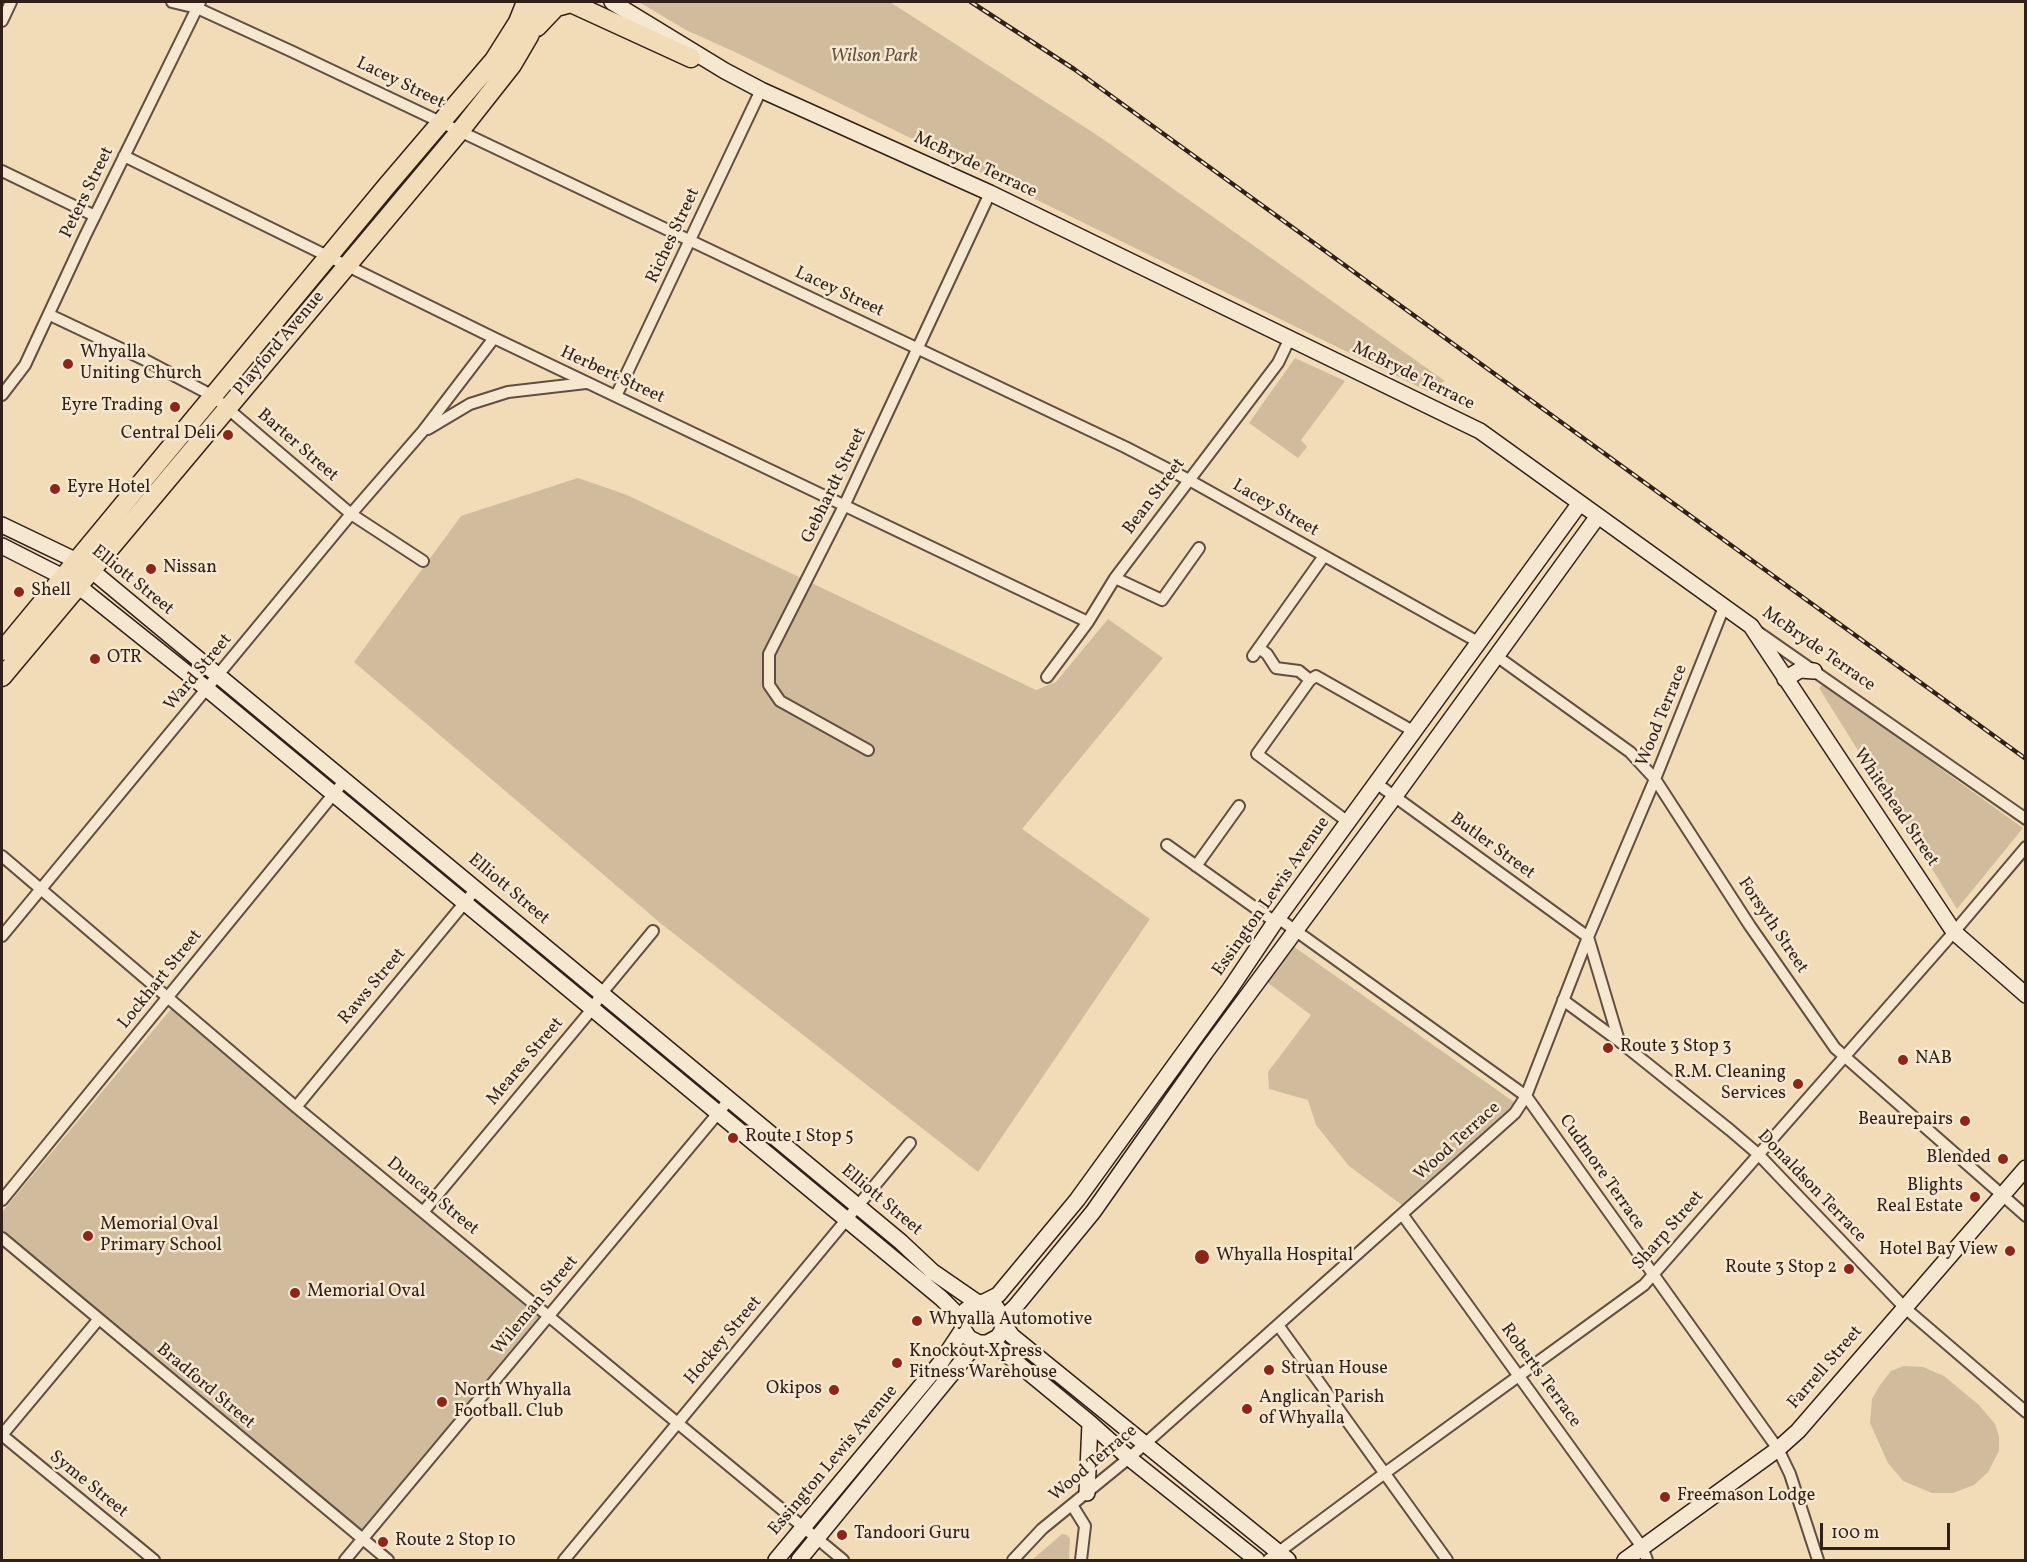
<!DOCTYPE html>
<html>
<head>
<meta charset="utf-8">
<style>
	body { margin:0 }
	#map { position:relative; width:2027px; height:1562px; overflow:hidden; background:#f1dcb7; font-family:Vollkorn,serif }
	canvas { display:block }
	.frame { position:absolute; inset:0; border:3px solid #311f18; pointer-events:none }
	.scale { position:absolute; left:1820px; top:1523px; width:130px; height:27px; box-sizing:border-box; border:3px solid #311f18; border-top:0; padding-left:8px; font-size:18px; line-height:21px; white-space:nowrap; color:#311f18; -webkit-text-stroke:4px #f6e8d0; paint-order:stroke }
</style>
</head>
<body>
<div id="map">
<canvas width="2027" height="1562"></canvas>
<div class="frame"></div>
<div class="scale">100 m</div>
</div>
<script>
const g = document.querySelector('canvas').getContext('2d');
g.lineJoin = 'round';
function fillPath(path, color) {
  g.fillStyle = color;
  g.fill(path, 'evenodd');
}
function shape(rows) {
  const path = new Path2D();
  for (const r of rows) {
    path.moveTo(r[0], r[1]);
    for (let i = 2; i < r.length; i += 2) path.lineTo(r[i], r[i + 1]);
  }
  return path;
}
function stroke(path, color, width, dash) {
  g.strokeStyle = color;
  g.lineWidth = width;
  g.lineCap = dash ? 'butt' : 'round';
  g.setLineDash(dash || []);
  g.stroke(path);
}
function write(font, color, halo, rows, align = 'center') {
  g.font = font + ' Vollkorn,serif';
  g.lineWidth = 5;
  g.setLineDash([]);
  g.textBaseline = 'middle';
  g.strokeStyle = halo;
  g.fillStyle = color;
  for (const [text, x, y, turn = 0] of rows) {
    g.save();
    g.translate(x, y);
    g.rotate((+turn || 0) * Math.PI / 180);
    g.textAlign = isNaN(turn) ? turn : align;
    if (halo) g.strokeText(text, 0, 0);
    g.fillText(text, 0, 0);
    g.restore();
  }
}
fillPath(shape([
	[639,2,890,2,1100,137,1445,381,1427,391,737,53,686,30],
	[1295,358,1345,381,1301,440,1307,447,1298,458,1249,423],
	[578,478,627,495,1036,690,1056,682,1108,619,1163,658,1022,829,1150,919,978,1172,659,922,354,662,461,516],
	[1823,684,2023,828,1957,909,1819,688],
	[1293,946,1514,1102,1510,1108,1402,1205,1349,1166,1316,1125,1308,1100,1269,1089,1268,1072,1311,1015,1264,980],
	[171,1009,541,1314,362,1530,2,1232,2,1212],
	[1904,1366,1923,1367,1944,1376,1979,1405,1995,1424,1999,1436,1999,1451,1988,1472,1974,1485,1953,1493,1932,1493,1903,1481,1888,1463,1870,1423,1872,1399,1880,1385,1891,1371],
	[1062,1534,1067,1535,1070,1539,1069,1560,1032,1560]
]), '#d0bc9c');
const street = shape([
	[172,2,197,8,293,52,1125,447,1189,480,1478,642],
	[2,21,11,2],
	[124,156,494,338,1088,622],
	[2,171,95,216],
	[50,315,145,360,213,396,351,514,423,561],
	[2,395,25,365,85,236,200,2],
	[616,396,761,90],
	[428,429,470,404,508,392,586,383],
	[1115,578,1162,600,1199,548],
	[1758,632,2026,819],
	[1259,648,1267,654,1276,668,1299,671,1310,680],
	[1495,655,1630,752,1655,779,1750,926,1835,1048,2026,1216],
	[1253,656,1324,556],
	[1047,677,1088,622,1115,578,1278,363,1290,338],
	[868,750,780,701,769,685,769,654,844,506,990,193],
	[1376,783,1588,937,1619,1041],
	[1348,822,1257,754,1310,680,1316,676,1413,731],
	[1167,845,1275,922],
	[2,856,296,1107,843,1560],
	[1196,866,1239,806],
	[1278,918,1526,1096,1778,1449,1790,1474,1818,1560],
	[2,936,351,514,423,431,494,338],
	[1563,1000,1619,1041,1730,1130,1758,1154,1905,1308,2026,1412],
	[296,1107,476,889],
	[2,1200,345,780],
	[423,1212,593,1008,601,994,653,931],
	[1402,1214,1642,1547,1647,1560],
	[2,1238,388,1560],
	[1278,1325,1447,1560],
	[2,1435,154,1560],
	[2,1435,98,1320],
	[1072,1505,1085,1526,1081,1560],
	[345,1560,729,1100],
	[564,1560,910,1143],
	[1013,1560,1042,1529,1129,1458,1515,1113,1526,1096,1588,937,1655,779,1724,607],
	[1268,1560,1385,1473,1644,1285,1954,932,2026,847]
]);
const secondary = shape([
	[612,2,725,71,761,90,990,193,1480,431,1751,626,1954,932,2026,995],
	[2,525,77,561,91,570,901,1242,933,1272,978,1303],
	[2,546,63,577,87,593,207,689,941,1298,955,1312,962,1324],
	[1785,679,1800,670,1814,671],
	[984,1302,998,1295,1077,1200,1230,989,1275,922,1580,503],
	[1003,1318,1015,1307,1093,1212,1205,1053,1395,796,1598,516],
	[1004,1325,1012,1336,1288,1560],
	[987,1343,998,1337,1002,1331,1003,1318,996,1307,984,1302,978,1303,966,1310,963,1317,963,1329,969,1338,979,1343,987,1343,999,1348,1090,1423,1129,1458,1257,1560],
	[1087,1493,1090,1423],
	[776,1560,941,1362,963,1329],
	[799,1560,972,1349,979,1343],
	[1625,1560,1778,1449,1798,1431,2026,1168]
]);
const highway = shape([
	[537,27,556,7,571,3,691,58],
	[2,651,385,188,494,60,518,22,526,2],
	[2,677,460,131,512,65,529,36,543,2]
]);
stroke(street, '#614e40', 14);
stroke(secondary, '#311f18', 18);
stroke(highway, '#311f18', 21);
stroke(street, '#f6e8d0', 10);
stroke(secondary, '#f6e8d0', 15);
stroke(highway, '#f1dcb7', 18);
const rail = shape([
	[971,2,1074,69,2026,759]
]);
stroke(rail, '#311f18', 4.5);
stroke(rail, '#f6e8d0', 2, [7]);
for (const [x, y, r, color] of [
	[68,364,6,"#8f2418"],
	[175,407,6,"#8f2418"],
	[228,435,6,"#8f2418"],
	[55,489,6,"#8f2418"],
	[151,569,6,"#8f2418"],
	[19,592,6,"#8f2418"],
	[95,659,6,"#8f2418"],
	[1608,1048,6,"#8f2418"],
	[1903,1060,6,"#8f2418"],
	[1798,1084,6,"#8f2418"],
	[1965,1121,6,"#8f2418"],
	[733,1138,6,"#8f2418"],
	[2003,1159,6,"#8f2418"],
	[1975,1197,6,"#8f2418"],
	[88,1236,6,"#8f2418"],
	[2010,1251,6,"#8f2418"],
	[1202,1257,8,"#8f2418"],
	[1849,1269,6,"#8f2418"],
	[295,1293,6,"#8f2418"],
	[917,1321,6,"#8f2418"],
	[897,1363,6,"#8f2418"],
	[1269,1370,6,"#8f2418"],
	[834,1390,6,"#8f2418"],
	[442,1402,6,"#8f2418"],
	[1247,1409,6,"#8f2418"],
	[1665,1497,6,"#8f2418"],
	[842,1535,6,"#8f2418"],
	[383,1542,6,"#8f2418"]
]) {
  const dot = new Path2D();
  dot.arc(x, y, r, 0, 2 * Math.PI);
  g.fillStyle = color;
  g.fill(dot);
  stroke(dot, '#f6e8d0', 2);
}
write('italic 18px', '#614e40', '#f6e8d0', [
	["Wilson Park",874,58]
]);
write('18px', '#311f18', '#f6e8d0', [
	["Lacey Street",400,84,26],
	["McBryde Terrace",975,166,25],
	["Peters Street",88,193,-64],
	["Riches Street",674,236,-65],
	["Lacey Street",839,293,25],
	["Playford Avenue",280,344,-50],
	["Herbert Street",612,376,25],
	["McBryde Terrace",1413,377,26],
	["Barter Street",297,446,41],
	["Gebhardt Street",835,486,-64],
	["Bean Street",1155,497,-53],
	["Lacey Street",1275,509,30],
	["Elliott Street",132,581,39],
	["McBryde Terrace",1818,650,35],
	["Ward Street",199,673,-50],
	["Wood Terrace",1663,716,-68],
	["Whitehead Street",1895,808,56],
	["Butler Street",1492,847,36],
	["Elliott Street",508,890,40],
	["Essington Lewis Avenue",1272,897,-55],
	["Forsyth Street",1772,926,56],
	["Lockhart Street",161,980,-51],
	["Raws Street",373,987,-50],
	["Meares Street",526,1062,-50],
	["Wood Terrace",1458,1142,-42],
	["Cudmore Terrace",1601,1173,55],
	["Donaldson Terrace",1811,1187,46],
	["Duncan Street",432,1197,39],
	["Elliott Street",881,1201,40],
	["Sharp Street",1669,1231,-49],
	["Wileman Street",536,1306,-50],
	["Hockey Street",724,1341,-50],
	["Farrell Street",1826,1368,-49],
	["Roberts Terrace",1540,1376,54],
	["Bradford Street",205,1387,40],
	["Essington Lewis Avenue",834,1461,-50],
	["Wood Terrace",1094,1464,-40],
	["Syme Street",88,1485,39]
]);
write('18px', '#311f18', '#f6e8d0', [
	["Whyalla",80,354],
	["Uniting Church",80,375],
	["Eyre Trading",163,407,"right"],
	["Central Deli",216,435,"right"],
	["Eyre Hotel",67,489],
	["Nissan",163,569],
	["Shell",31,592],
	["OTR",107,659],
	["Route 3 Stop 3",1620,1048],
	["NAB",1915,1060],
	["R.M. Cleaning",1786,1074,"right"],
	["Services",1786,1095,"right"],
	["Beaurepairs",1953,1121,"right"],
	["Route 1 Stop 5",745,1138],
	["Blended",1991,1159,"right"],
	["Blights",1963,1187,"right"],
	["Real Estate",1963,1208,"right"],
	["Memorial Oval",100,1226],
	["Primary School",100,1247],
	["Hotel Bay View",1998,1251,"right"],
	["Whyalla Hospital",1216,1257],
	["Route 3 Stop 2",1837,1269,"right"],
	["Memorial Oval",307,1293],
	["Whyalla Automotive",929,1321],
	["Knockout Xpress",909,1353],
	["Fitness Warehouse",909,1374],
	["Struan House",1281,1370],
	["Okipos",822,1390,"right"],
	["North Whyalla",454,1392],
	["Football. Club",454,1413],
	["Anglican Parish",1259,1399],
	["of Whyalla",1259,1420],
	["Freemason Lodge",1677,1497],
	["Tandoori Guru",854,1535],
	["Route 2 Stop 10",395,1542]
], 'left');
</script>
</body>
</html>
